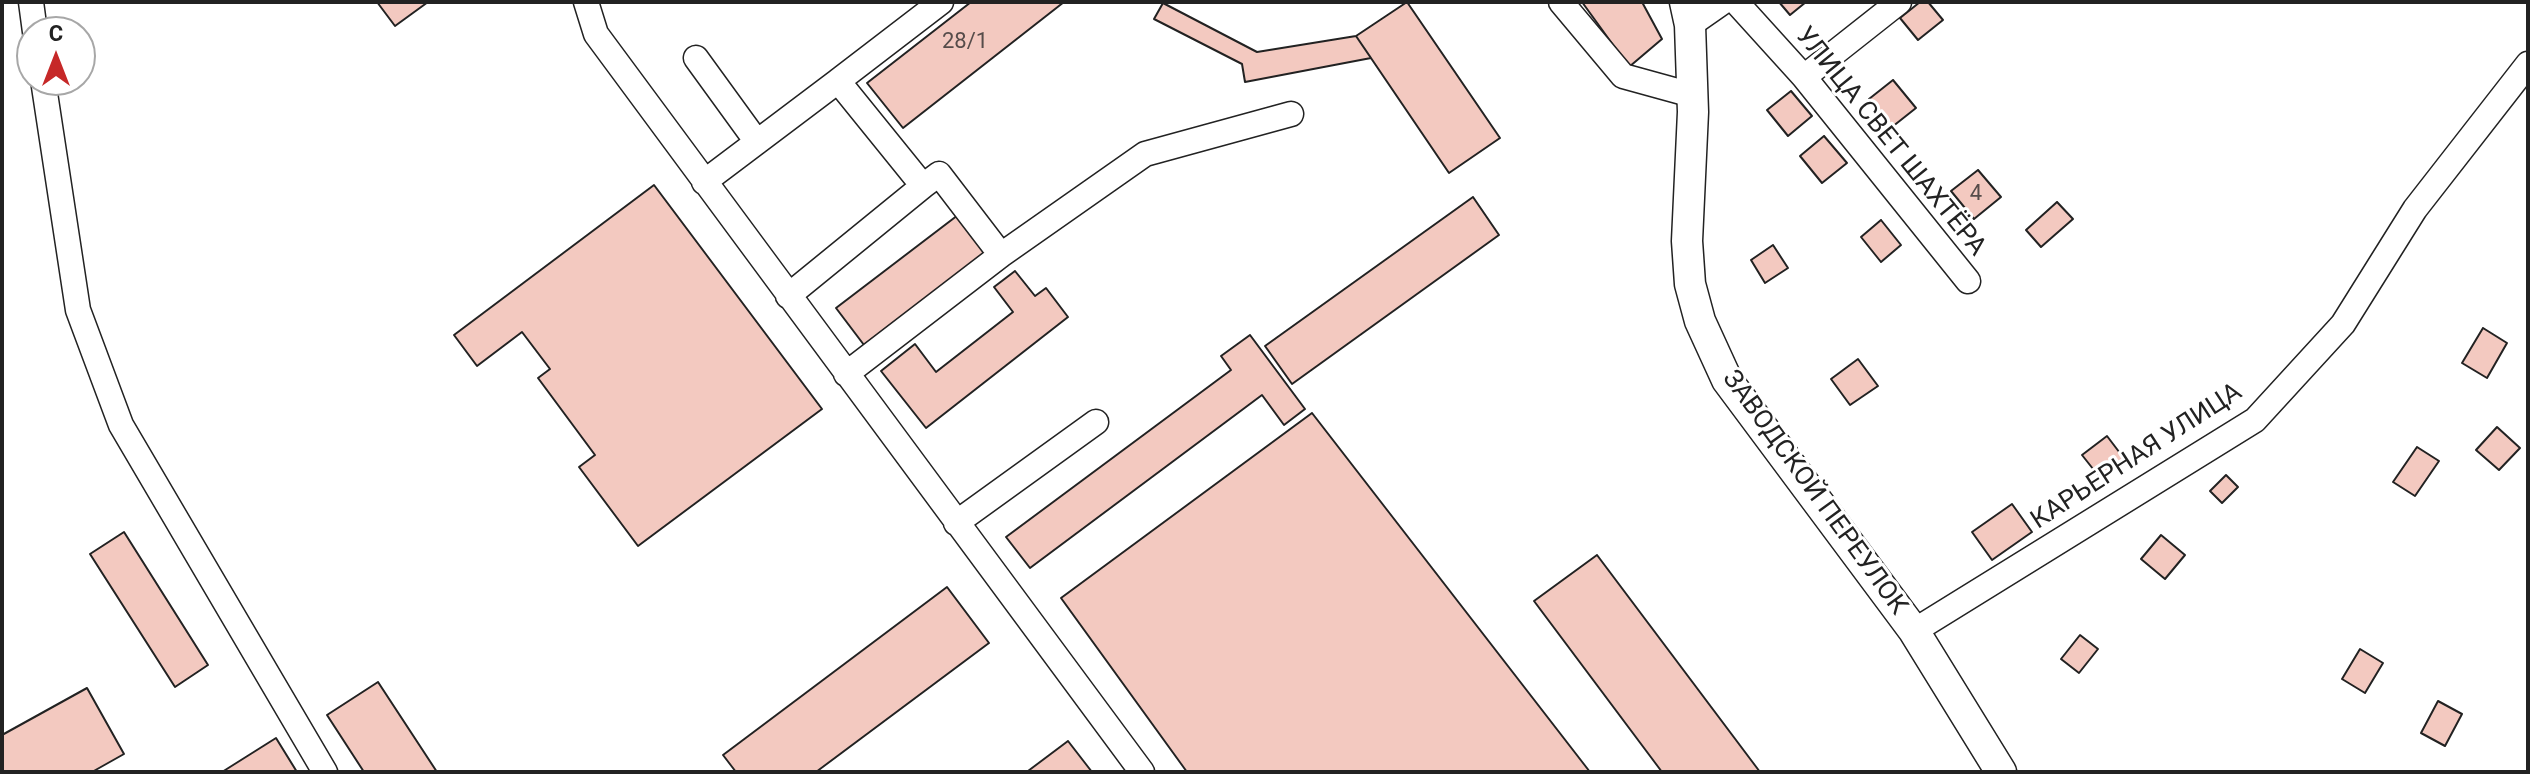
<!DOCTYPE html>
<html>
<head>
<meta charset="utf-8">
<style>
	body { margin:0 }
	#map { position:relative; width:2530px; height:774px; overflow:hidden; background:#fff; font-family:Roboto,sans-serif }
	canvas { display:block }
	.frame { position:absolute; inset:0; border:4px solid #222; pointer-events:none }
	.north { position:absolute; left:16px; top:16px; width:80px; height:80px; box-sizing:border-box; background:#fff; border:2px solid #a7a7a7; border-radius:50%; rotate:0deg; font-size:22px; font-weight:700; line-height:32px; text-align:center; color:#222 }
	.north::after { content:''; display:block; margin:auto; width:28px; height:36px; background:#c62828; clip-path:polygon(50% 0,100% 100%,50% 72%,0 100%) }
</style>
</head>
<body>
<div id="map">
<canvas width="2530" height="774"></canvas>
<div class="frame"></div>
<div class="north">С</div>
</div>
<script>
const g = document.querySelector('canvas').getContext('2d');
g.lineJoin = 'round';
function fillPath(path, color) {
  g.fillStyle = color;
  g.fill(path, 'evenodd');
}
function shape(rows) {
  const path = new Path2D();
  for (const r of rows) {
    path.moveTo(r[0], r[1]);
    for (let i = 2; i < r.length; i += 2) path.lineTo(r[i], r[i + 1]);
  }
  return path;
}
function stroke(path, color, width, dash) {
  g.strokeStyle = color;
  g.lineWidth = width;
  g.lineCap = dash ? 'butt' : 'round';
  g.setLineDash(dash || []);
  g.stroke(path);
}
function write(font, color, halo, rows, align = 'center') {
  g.font = font + ' Roboto,sans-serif';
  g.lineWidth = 6;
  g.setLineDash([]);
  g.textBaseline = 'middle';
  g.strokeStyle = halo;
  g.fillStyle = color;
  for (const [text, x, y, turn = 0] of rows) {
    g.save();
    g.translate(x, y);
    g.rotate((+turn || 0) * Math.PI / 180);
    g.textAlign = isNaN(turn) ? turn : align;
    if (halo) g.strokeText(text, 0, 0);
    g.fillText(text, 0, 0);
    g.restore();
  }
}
const building = shape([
	[377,2,428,2,395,26,377,2],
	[971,2,1064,2,903,128,867,83,971,2],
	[1407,2,1500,138,1449,173,1356,36,1407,2],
	[1582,2,1642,2,1662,39,1629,67,1582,2],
	[1779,2,1806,2,1790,15,1779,2],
	[1920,2,1928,2,1943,20,1918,40,1900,18,1920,2],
	[1163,3,1257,52,1356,36,1371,58,1245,82,1242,64,1154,19,1163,3],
	[1893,80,1916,108,1892,127,1869,99,1893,80],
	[1791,91,1812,116,1788,136,1767,110,1791,91],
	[1824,136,1847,163,1822,183,1800,156,1824,136],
	[1978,170,2001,197,1974,219,1951,191,1978,170],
	[654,185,822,409,638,546,579,467,595,455,538,378,550,369,522,332,477,366,454,335,654,185],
	[1473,197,1499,235,1292,384,1265,346,1473,197],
	[2057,202,2073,219,2041,247,2026,230,2057,202],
	[958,215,986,252,864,345,836,308,958,215],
	[1881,220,1901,245,1881,262,1861,237,1881,220],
	[1773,245,1788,268,1765,283,1751,260,1773,245],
	[1015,271,1035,296,1046,288,1068,317,926,428,881,371,915,344,936,372,1013,312,994,287,1015,271],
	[2483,328,2507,343,2487,378,2462,363,2483,328],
	[1250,335,1305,409,1284,425,1262,395,1030,568,1006,537,1231,370,1221,356,1250,335],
	[1858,359,1878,386,1850,405,1831,379,1858,359],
	[1312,413,1590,772,1187,772,1061,598,1312,413],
	[2497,427,2520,448,2499,470,2476,450,2497,427],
	[2107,436,2126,461,2101,479,2082,455,2107,436],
	[2417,447,2439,461,2415,496,2393,482,2417,447],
	[2226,475,2238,487,2222,503,2210,491,2226,475],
	[2012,504,2032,532,1992,560,1972,532,2012,504],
	[124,532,208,665,175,687,90,554,124,532],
	[2161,535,2185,555,2165,579,2141,559,2161,535],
	[1597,555,1760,772,1662,772,1534,601,1597,555],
	[947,587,989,643,816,772,736,772,723,755,947,587],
	[2080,635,2098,649,2079,673,2061,659,2080,635],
	[2360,649,2383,663,2365,693,2342,679,2360,649],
	[378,682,437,772,364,772,327,715,378,682],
	[87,688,124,754,92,772,2,772,2,735,87,688],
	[2438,701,2462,714,2445,746,2421,733,2438,701],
	[276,738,297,772,222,772,276,738],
	[1068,741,1092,772,1029,772,1028,771,1068,741]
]);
fillPath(building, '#f3c9c0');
stroke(building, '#222', 2);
const minor = shape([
	[31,2,35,32],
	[586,2,596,34,1142,772],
	[1561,2,1623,76,1692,95],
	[1736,2,1804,77,1968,281],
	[1690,25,1723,2],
	[696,58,757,142],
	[1804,77,1899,2],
	[43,80,78,310,121,425,325,772],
	[704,182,838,81],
	[1001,255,1145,154,1291,114],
	[788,296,923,186,838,81,941,2],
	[846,374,1001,255,939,174,923,186],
	[956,523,1096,422],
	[1914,631,2255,420,2343,324,2415,209,2528,64]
]);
const major = shape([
	[1685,2,1690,25,1693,112,1687,241,1690,284,1700,321,1727,380,1914,631,2001,772]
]);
stroke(minor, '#222', 27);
stroke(major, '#222', 33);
stroke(minor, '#fff', 24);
stroke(major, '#fff', 30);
write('22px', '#564c4a', null, [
	["28/1",965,42],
	["4",1976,194]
]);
write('26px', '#222', '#fff', [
	["УЛИЦА СВЕТ ШАХТЁРА",1890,142,51],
	["КАРЬЕРНАЯ УЛИЦА",2137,457,-33],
	["ЗАВОДСКОЙ ПЕРЕУЛОК",1814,493,54]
]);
</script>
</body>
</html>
